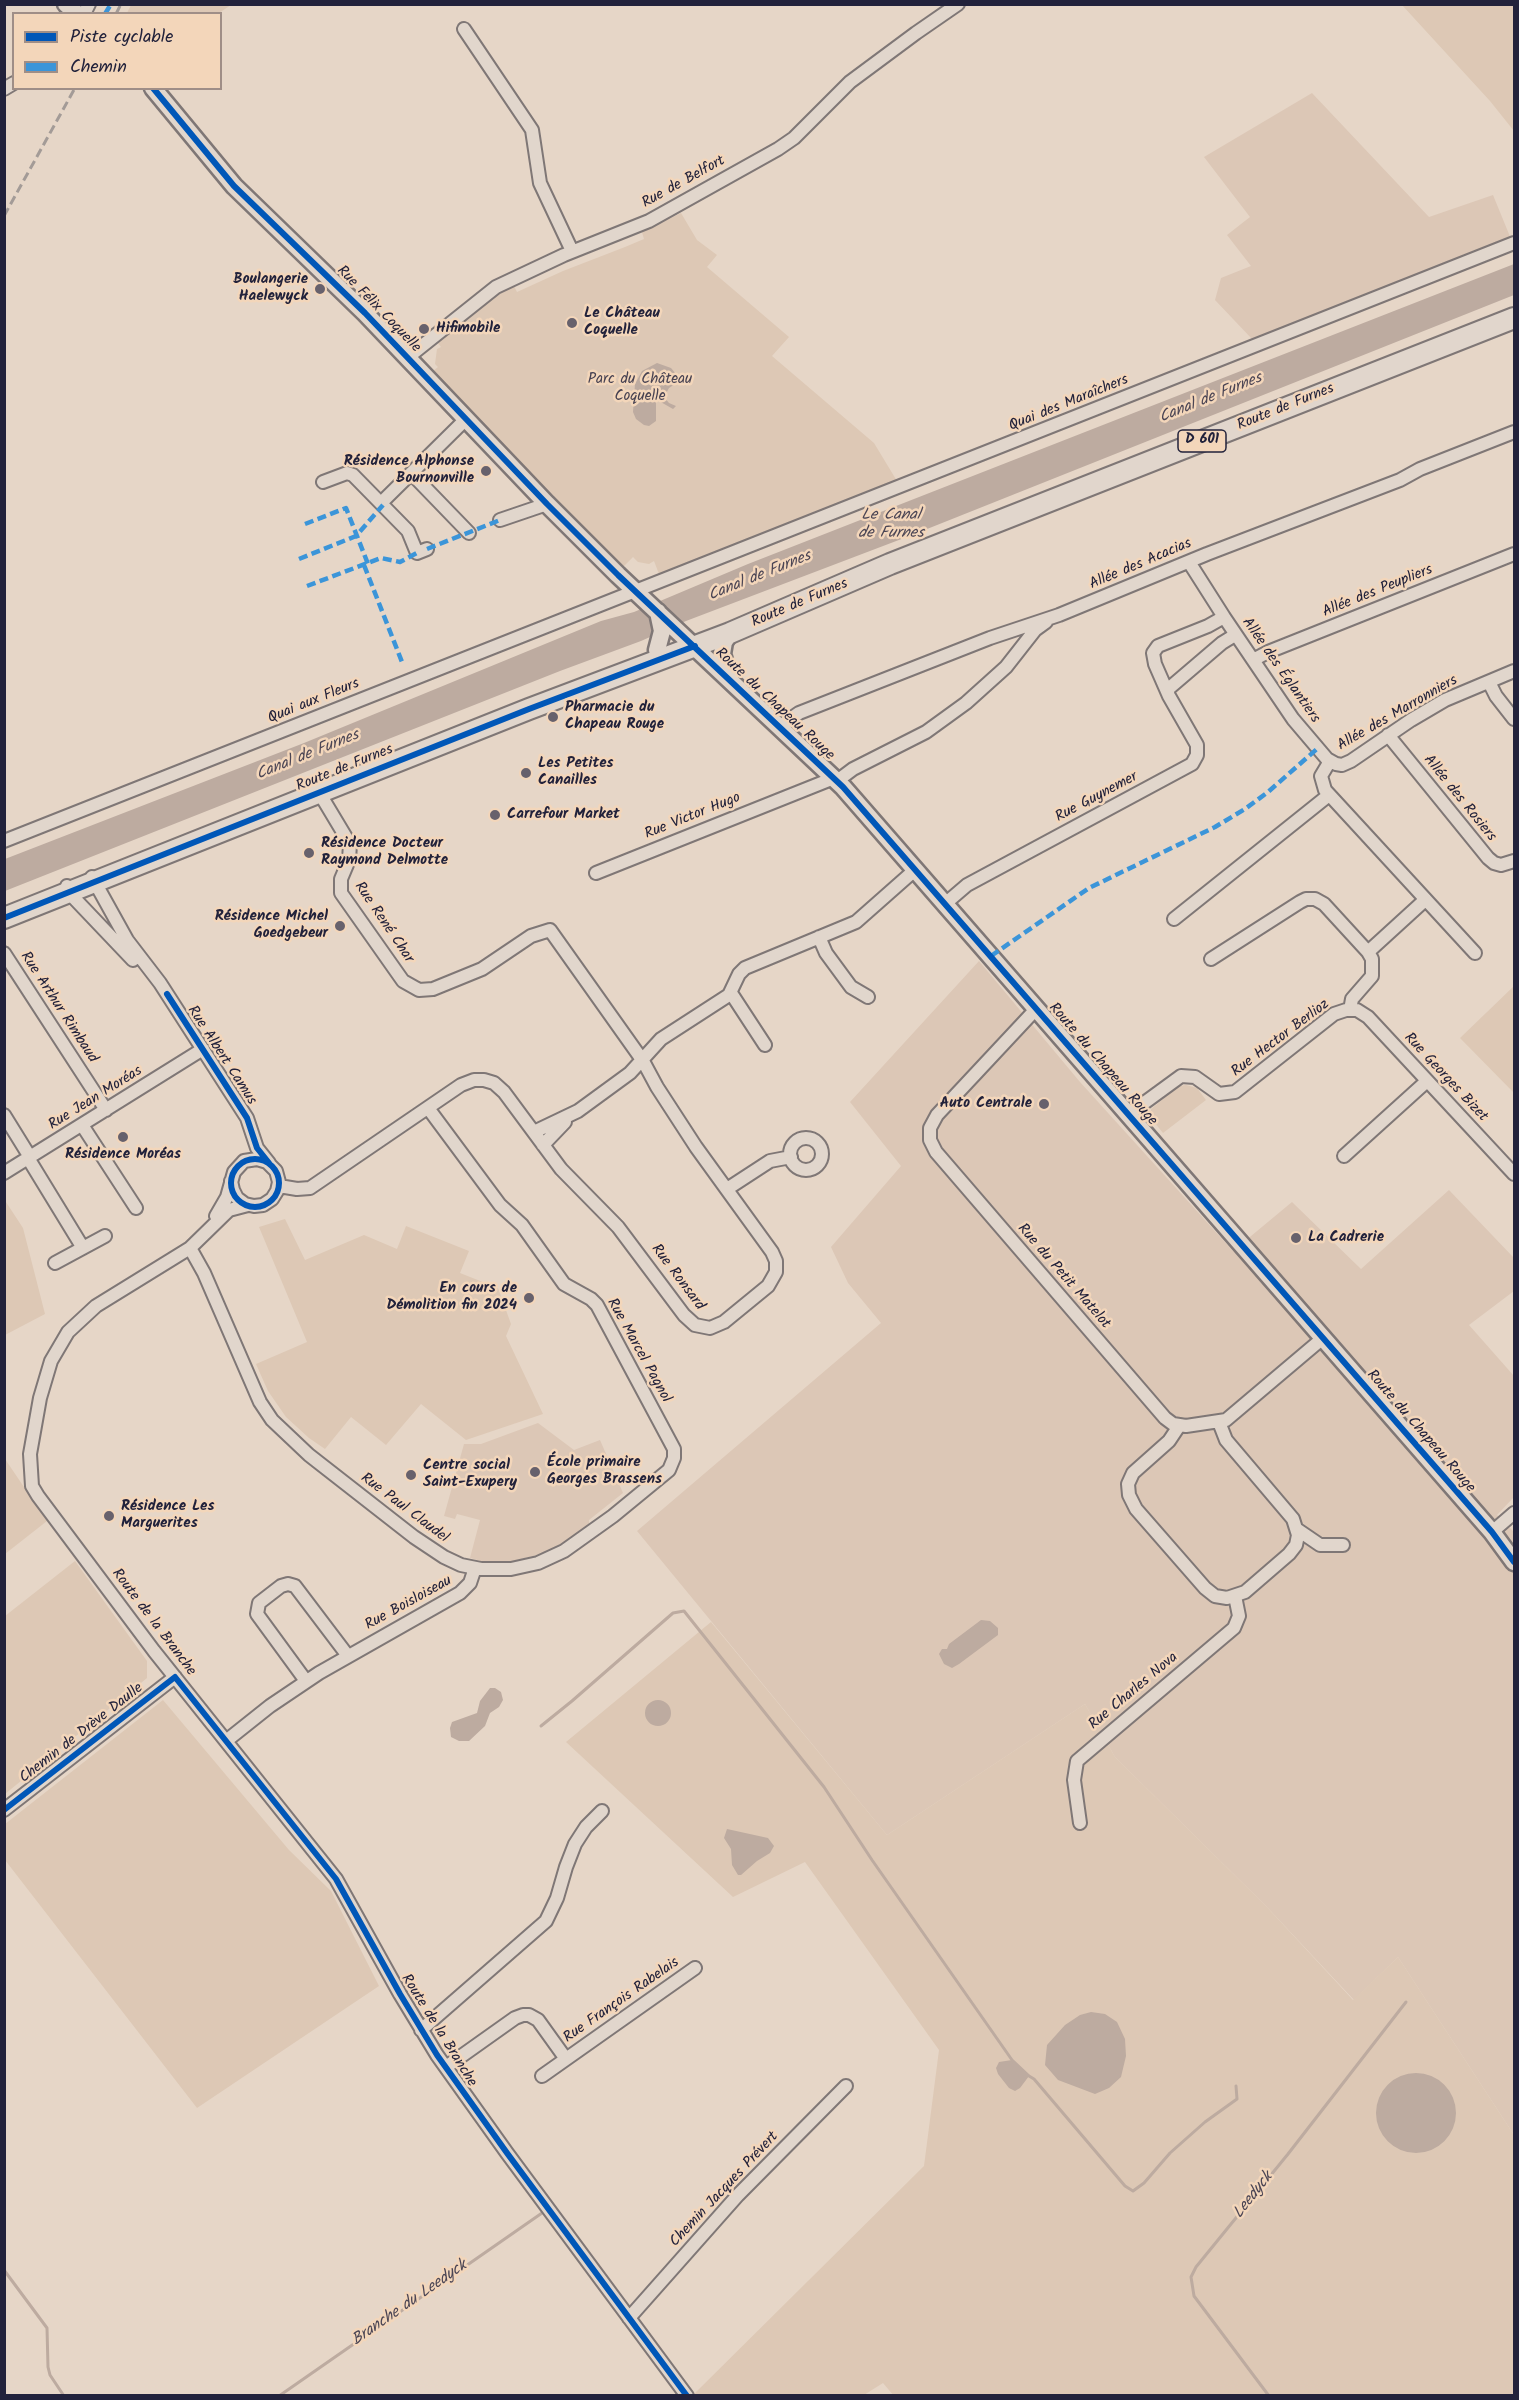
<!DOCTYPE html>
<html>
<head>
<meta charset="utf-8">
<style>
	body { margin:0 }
	#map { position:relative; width:1519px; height:2400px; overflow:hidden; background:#e6d6c7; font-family:Kalam,sans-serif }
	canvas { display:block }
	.frame { position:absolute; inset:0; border:6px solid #22223b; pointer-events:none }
	.legend { position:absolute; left:12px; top:12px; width:210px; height:78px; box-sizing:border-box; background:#f3d6ba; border:2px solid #9f8e87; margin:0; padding:8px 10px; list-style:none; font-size:18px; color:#22223b }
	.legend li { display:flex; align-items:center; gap:12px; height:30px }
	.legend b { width:30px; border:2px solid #9f8e87 }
</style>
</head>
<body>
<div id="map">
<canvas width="1519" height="2400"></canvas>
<div class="frame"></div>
<ul class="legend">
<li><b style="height:8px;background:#0057b8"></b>Piste cyclable</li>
<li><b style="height:8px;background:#3b95d9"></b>Chemin</li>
</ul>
</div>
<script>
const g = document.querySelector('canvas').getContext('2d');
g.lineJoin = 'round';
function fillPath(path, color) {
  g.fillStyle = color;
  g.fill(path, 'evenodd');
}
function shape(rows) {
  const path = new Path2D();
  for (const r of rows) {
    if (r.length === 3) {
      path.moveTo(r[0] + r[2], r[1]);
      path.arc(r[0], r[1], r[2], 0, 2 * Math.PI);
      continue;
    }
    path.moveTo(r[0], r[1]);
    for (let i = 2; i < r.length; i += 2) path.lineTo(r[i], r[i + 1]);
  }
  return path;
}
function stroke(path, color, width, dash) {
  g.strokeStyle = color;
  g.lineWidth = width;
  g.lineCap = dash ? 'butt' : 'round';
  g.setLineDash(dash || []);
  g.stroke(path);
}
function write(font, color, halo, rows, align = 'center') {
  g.font = font + ' Kalam,sans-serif';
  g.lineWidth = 5;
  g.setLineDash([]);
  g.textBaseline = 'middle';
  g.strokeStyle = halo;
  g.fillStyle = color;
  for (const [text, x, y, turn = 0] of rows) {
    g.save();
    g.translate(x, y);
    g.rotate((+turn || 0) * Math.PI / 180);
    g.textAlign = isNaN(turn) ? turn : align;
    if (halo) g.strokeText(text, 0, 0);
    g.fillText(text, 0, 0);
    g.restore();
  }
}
fillPath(shape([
	[1312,93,1429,217,1493,195,1511,239,1252,339,1215,300,1221,278,1251,266,1227,235,1250,217,1204,157],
	[979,961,1080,1082,1233,1251,1292,1202,1361,1269,1449,1190,1514,1258,1514,1291,1469,1325,1514,1376,1514,1497,1497,1515,1514,1532,1514,2135,1398,1957,1354,2000,1266,1906,1115,1757,1085,1704,887,1835,637,1531,881,1323,848,1283,831,1247,901,1166,850,1102],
	[538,1423,574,1450,600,1440,623,1493,589,1520,589,1524,558,1547,544,1553,510,1562,481,1561,470,1558,480,1520,457,1514,455,1519,444,1516,464,1444,481,1444]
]), '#dcc7b6');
fillPath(shape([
	[131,5,131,4,231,5,219,13,127,13],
	[1402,5,1514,5,1514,131,1490,101],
	[681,213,697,240,717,255,707,267,789,337,772,356,874,443,897,481,659,574,654,561,649,564,638,562,633,557,623,567,432,372,438,367,435,364,437,349,441,347,437,342,494,296,514,286,517,292,563,271,625,247,644,239,642,232],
	[1514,986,1514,1093,1460,1038],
	[1186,1085,1197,1088,1206,1100,1163,1133,1150,1117,1151,1109,1179,1086],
	[4,1199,23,1228,45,1314,5,1335],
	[285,1219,305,1260,364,1235,397,1249,406,1226,469,1251,460,1273,498,1288,511,1324,506,1336,543,1414,466,1440,421,1404,386,1445,351,1417,325,1449,309,1438,286,1417,268,1391,256,1364,307,1342,259,1227],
	[5,1459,47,1521,5,1554,4,1554],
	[75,1561,147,1661,147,1678,5,1794,5,1616],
	[711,1622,887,1835,1085,1704,1115,1757,1266,1906,1353,2000,1398,1957,1514,2135,1514,2395,894,2396,883,2383,864,2395,693,2395,924,2166,939,2050,805,1862,733,1897,566,1742],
	[163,1700,289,1850,331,1891,379,1986,197,2108,5,1860,5,1824]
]), '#ddc8b5');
fillPath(shape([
	[1514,264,1514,295,912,535,686,621,641,641,560,671,5,891,5,859,304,743,601,621,634,612,748,564],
	[657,363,671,368,676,374,675,384,669,388,664,397,669,403,676,406,673,409,659,401,656,401,656,421,649,426,644,425,636,419,633,412,635,384,642,371],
	[981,1620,990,1621,998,1628,998,1635,959,1664,952,1668,944,1664,939,1654,942,1649,947,1649,949,1644],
	[490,1688,495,1688,501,1692,503,1700,499,1707,490,1713,485,1726,469,1741,459,1741,451,1737,450,1728,452,1722,477,1713,480,1701],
	[658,1713,13],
	[727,1829,768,1838,774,1846,770,1853,757,1861,741,1875,738,1875,732,1865,731,1849,724,1838],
	[1091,2012,1105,2014,1117,2022,1125,2039,1126,2056,1121,2077,1109,2088,1095,2094,1058,2080,1045,2065,1047,2045,1065,2025,1080,2015],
	[1012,2060,1029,2076,1020,2088,1015,2091,1009,2088,998,2074,996,2068,999,2062],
	[1416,2113,40]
]), '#bdaba0');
stroke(shape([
	[541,1726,572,1701,673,1613,684,1611,824,1787,872,1860,1012,2060,1029,2076,1034,2079,1125,2186,1133,2191,1144,2183,1170,2153,1205,2122,1237,2099,1236,2086],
	[4,2270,47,2328,48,2367,50,2375,64,2396],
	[279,2396,542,2213],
	[1269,2396,1194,2296,1191,2277,1196,2267,1288,2154,1406,2002]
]), '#bdaba0', 3);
const minor = shape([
	[84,14,89,4],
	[464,29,532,130,540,183,572,251],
	[4,89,14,83],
	[407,358,496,287,564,255,649,221,778,149,794,138,850,82,916,33,958,4],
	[411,473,469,533],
	[323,482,347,473,353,475,408,531,417,553,427,549],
	[381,503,465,420],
	[500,520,547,504],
	[1189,562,1224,617,1293,719,1327,759,1336,764,1342,765,1351,761,1411,720,1445,700,1514,671],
	[1253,660,1268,652,1514,554],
	[1489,682,1496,696,1514,719],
	[1167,690,1222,643,1235,635],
	[779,727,799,713,990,638,1059,615,1207,554,1400,480,1420,469,1514,432],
	[1388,735,1488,858,1494,863,1501,865,1514,861],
	[1330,761,1321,776,1325,790,1475,953],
	[837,781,853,769,926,732,966,703,1006,667,1035,630,1046,622],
	[4,841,1514,243],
	[596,873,834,778],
	[92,877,127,940,160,983,247,1118,257,1148,269,1163],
	[67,886,74,898,133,960],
	[946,903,967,885,1192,764,1197,755,1197,745,1169,696,1155,664,1153,653,1158,646,1208,626,1224,617],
	[1174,919,1329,795],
	[819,937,826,953,851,987,868,997],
	[1368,952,1425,900],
	[4,953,106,1110],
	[1211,959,1300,902,1306,899,1315,899,1324,904,1368,952,1372,959,1372,976,1352,999,1350,1010],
	[731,993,765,1045],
	[1037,1008,937,1115,930,1128,930,1140,936,1152,1165,1418,1173,1424,1186,1426,1226,1420,1323,1338],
	[1129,1114,1181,1076,1195,1077,1219,1094,1235,1092,1334,1014,1346,1010,1357,1010,1368,1017,1514,1174],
	[4,1115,30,1157],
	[82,1125,136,1208],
	[534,1132,578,1111,630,1073,661,1039,729,995,739,974,745,968,856,922,916,869],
	[806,1154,16],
	[543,1145,565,1122],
	[1344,1156,1427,1081],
	[28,1158,83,1248],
	[4,1173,203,1049],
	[279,1186,297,1189,310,1188,461,1085,474,1080,484,1080,494,1083,504,1092,561,1169,618,1227,684,1315,695,1325,710,1328,724,1322,768,1286,776,1272,776,1261,772,1252,696,1147,657,1087,643,1061,550,930,531,936,482,969,433,989,419,990,403,981,341,893,341,879,349,860,350,844,314,784],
	[727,1189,770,1161,791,1157],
	[248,1205,229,1210,190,1248,96,1306,68,1332,51,1361,40,1398,30,1454,32,1486,38,1496,154,1651,336,1879,400,1994,437,2055,507,2153,687,2396],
	[216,1216,227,1197,234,1172,244,1161,257,1159,267,1162,276,1171,279,1182,277,1191,272,1199,263,1205,254,1206,245,1204,237,1198,233,1190,231,1181],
	[190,1248,204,1273,260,1402,272,1420,309,1455,414,1537,444,1557,461,1565,481,1569,511,1569,538,1563,564,1551,613,1516,669,1470,674,1458,674,1449,597,1305,591,1299,564,1284,522,1225,500,1205,428,1108],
	[55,1263,105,1236],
	[1179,1426,1169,1441,1133,1473,1128,1484,1129,1495,1136,1509,1205,1588,1215,1596,1227,1598,1245,1592,1289,1554,1296,1545,1298,1535,1293,1519,1226,1440,1219,1422],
	[1298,1530,1320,1545,1343,1545],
	[1492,1532,1514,1513],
	[306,1681,257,1614,259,1603,281,1586,288,1584,295,1586,348,1656],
	[226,1741,270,1706,319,1673,460,1593,470,1583,475,1568],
	[4,1810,175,1677],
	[1080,1823,1074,1780,1077,1761,1234,1628,1239,1616,1235,1596],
	[421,2030,546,1921,557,1898,566,1867,575,1844,586,1827,602,1811],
	[446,2067,515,2018,523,2015,529,2015,538,2020,566,2059],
	[542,2076,695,1968],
	[629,2318,738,2195,846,2086]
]);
const tertiary = shape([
	[66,4,77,14],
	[153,88,234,186,365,313,547,504,618,575,843,787,1492,1532,1514,1562],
	[657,650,662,631,658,612],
	[729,677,722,654,724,642,730,633]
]);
const primary = shape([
	[4,918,529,709,730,633,890,564,1514,318]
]);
stroke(minor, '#7f7776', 16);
stroke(tertiary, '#7f7776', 21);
stroke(primary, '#7f7776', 24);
stroke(minor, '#e1d6cc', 12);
stroke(tertiary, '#e1d6cc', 16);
stroke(primary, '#e1d6cc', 20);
stroke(shape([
	[116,14,121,4],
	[4,216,75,88]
]), '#a39b97', 3, [9, 4.5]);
stroke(shape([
	[105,14,111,4],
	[305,524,346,508,368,564],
	[427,549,500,520],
	[299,559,356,536,383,505],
	[364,565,402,662],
	[307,586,381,558,400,562,417,553],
	[991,956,1089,888,1215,827,1245,809,1268,792,1318,748]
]), '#3b95d9', 4.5, [9, 4.5]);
stroke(shape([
	[153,88,234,186,365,313,547,504,618,575,843,787,1492,1532,1514,1562],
	[4,918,529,709,695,646],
	[167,994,247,1118,257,1148,269,1163],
	[255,1183,24],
	[4,1810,175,1677,336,1879,400,1994,437,2055,507,2153,687,2396]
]), '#0057b8', 6);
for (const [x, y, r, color] of [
	[320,289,6,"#67616c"],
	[572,323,6,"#67616c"],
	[424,329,6,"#67616c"],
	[486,471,6,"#67616c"],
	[553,717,6,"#67616c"],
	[526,773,6,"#67616c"],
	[495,815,6,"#67616c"],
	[309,853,6,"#67616c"],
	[340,926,6,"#67616c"],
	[1044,1104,6,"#67616c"],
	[123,1137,6,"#67616c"],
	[1296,1238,6,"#67616c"],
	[529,1298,6,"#67616c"],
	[535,1472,6,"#67616c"],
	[411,1475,6,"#67616c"],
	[109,1516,6,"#67616c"]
]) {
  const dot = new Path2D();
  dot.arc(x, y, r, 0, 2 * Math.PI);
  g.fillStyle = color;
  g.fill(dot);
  stroke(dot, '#f3d6ba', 2);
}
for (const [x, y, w] of [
	[1202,441,48]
]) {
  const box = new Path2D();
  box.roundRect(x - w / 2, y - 11, w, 22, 4.5);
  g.fillStyle = '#f3d6ba';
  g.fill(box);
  stroke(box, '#22223b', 1.5);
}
write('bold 14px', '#22223b', null, [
	["D 601",1202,441]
]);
write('15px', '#22223b', '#f3d6ba', [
	["Rue de Belfort",684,183,-29],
	["Rue Félix Coquelle",378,310,46],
	["Quai des Maraîchers",1069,404,-22],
	["Route de Furnes",1286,408,-22],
	["Allée des Acacias",1141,565,-23],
	["Allée des Peupliers",1378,592,-22],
	["Route de Furnes",800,604,-23],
	["Allée des Églantiers",1280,671,55],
	["Quai aux Fleurs",314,702,-22],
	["Route du Chapeau Rouge",774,705,43],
	["Allée des Marronniers",1398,714,-30],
	["Route de Furnes",345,769,-22],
	["Rue Guynemer",1097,798,-28],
	["Allée des Rosiers",1459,799,51],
	["Rue Victor Hugo",693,817,-22],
	["Rue René Char",383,923,56],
	["Rue Arthur Rimbaud",58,1008,57],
	["Rue Hector Berlioz",1281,1039,-37],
	["Rue Albert Camus",221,1056,57],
	["Route du Chapeau Rouge",1102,1065,49],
	["Rue Georges Bizet",1445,1078,47],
	["Rue Jean Moréas",96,1099,-32],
	["Rue du Petit Matelot",1063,1277,49],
	["Rue Ronsard",677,1278,53],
	["Rue Marcel Pagnol",638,1351,61],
	["Route du Chapeau Rouge",1420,1432,49],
	["Rue Paul Claudel",404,1509,37],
	["Rue Boisloiseau",409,1604,-29],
	["Route de la Branche",153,1623,53],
	["Rue Charles Nova",1134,1692,-40],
	["Chemin de Drève Daulle",82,1734,-38],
	["Rue François Rabelais",622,2001,-35],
	["Route de la Branche",438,2031,58],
	["Chemin Jacques Prévert",725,2190,-47]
]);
write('bold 15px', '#22223b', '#f3d6ba', [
	["Boulangerie",308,280,"right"],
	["Haelewyck",308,297,"right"],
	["Le Château",584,314],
	["Coquelle",584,331],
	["Hifimobile",436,329],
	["Résidence Alphonse",474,462,"right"],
	["Bournonville",474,479,"right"],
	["Pharmacie du",565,708],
	["Chapeau Rouge",565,725],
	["Les Petites",538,764],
	["Canailles",538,781],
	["Carrefour Market",507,815],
	["Résidence Docteur",321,844],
	["Raymond Delmotte",321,861],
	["Résidence Michel",328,917,"right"],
	["Goedgebeur",328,934,"right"],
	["Auto Centrale",1032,1104,"right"],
	["Résidence Moréas",123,1155,"center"],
	["La Cadrerie",1308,1238],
	["En cours de",517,1289,"right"],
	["Démolition fin 2024",517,1306,"right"],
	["École primaire",547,1463],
	["Georges Brassens",547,1480],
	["Centre social",423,1466],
	["Saint-Exupery",423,1483],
	["Résidence Les",121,1507],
	["Marguerites",121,1524]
], 'left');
write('15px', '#464151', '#f3d6ba', [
	["Parc du Château",640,380],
	["Coquelle",640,397]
]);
write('italic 16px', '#4b4554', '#f3d6ba', [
	["Canal de Furnes",1211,399,-22],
	["Le Canal",891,516],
	["de Furnes",891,534],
	["Canal de Furnes",760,577,-22],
	["Canal de Furnes",308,756,-22],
	["Leedyck",1254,2196,-52],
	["Branche du Leedyck",410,2304,-35]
]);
</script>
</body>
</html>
